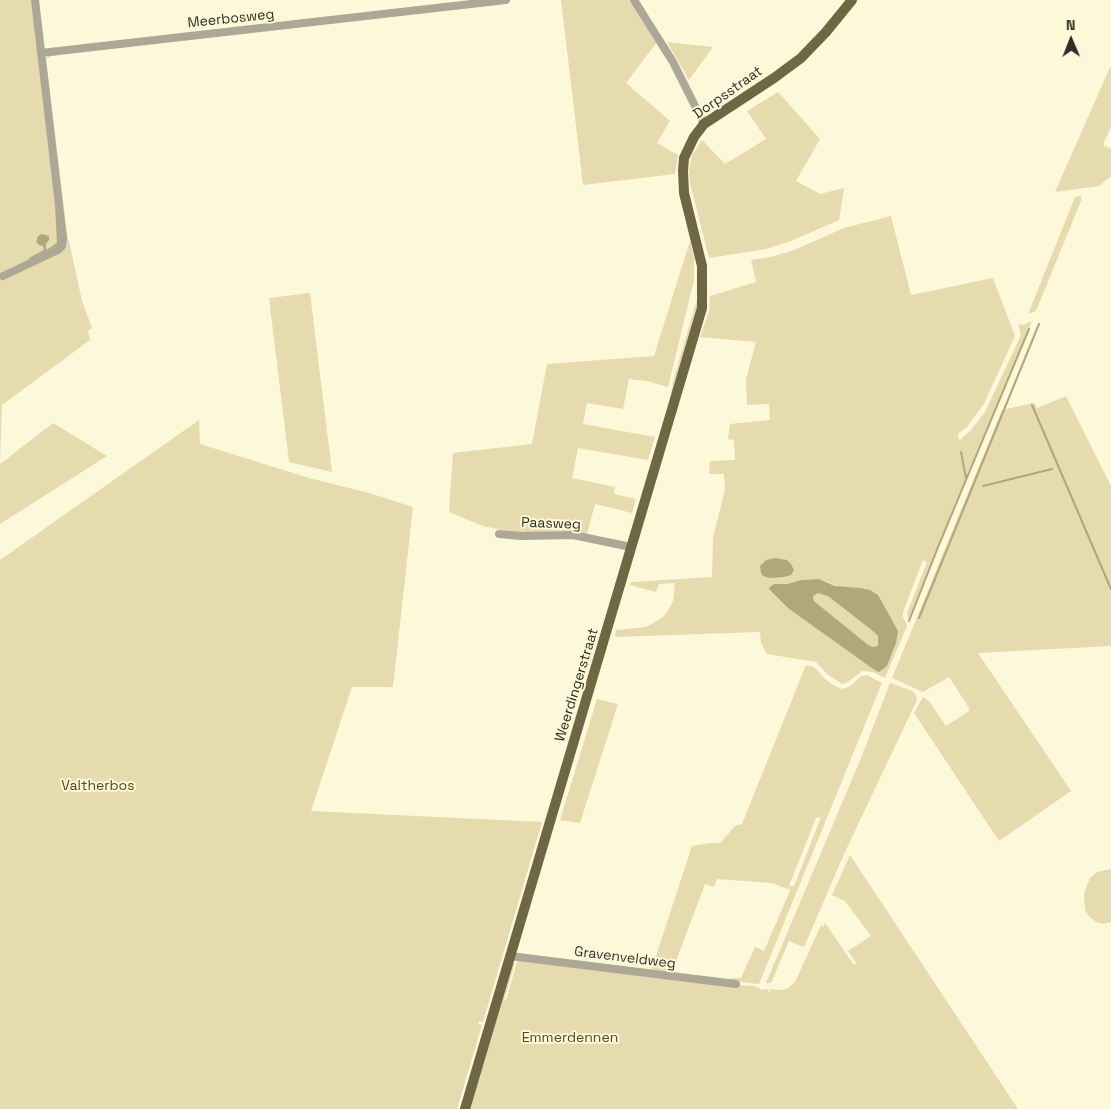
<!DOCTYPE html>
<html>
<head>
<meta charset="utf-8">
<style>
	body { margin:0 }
	#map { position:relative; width:1111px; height:1109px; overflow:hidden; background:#fef8da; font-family:"Space Grotesk",sans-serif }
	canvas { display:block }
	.north { position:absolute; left:1046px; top:15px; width:50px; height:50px; -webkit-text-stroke:4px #fef8da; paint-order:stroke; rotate:359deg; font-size:14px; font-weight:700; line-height:20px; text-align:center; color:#302d22 }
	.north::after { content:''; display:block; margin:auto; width:18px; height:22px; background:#302d22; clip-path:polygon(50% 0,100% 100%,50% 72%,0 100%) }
</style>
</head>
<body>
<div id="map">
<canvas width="1111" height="1109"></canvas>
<div class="north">N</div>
</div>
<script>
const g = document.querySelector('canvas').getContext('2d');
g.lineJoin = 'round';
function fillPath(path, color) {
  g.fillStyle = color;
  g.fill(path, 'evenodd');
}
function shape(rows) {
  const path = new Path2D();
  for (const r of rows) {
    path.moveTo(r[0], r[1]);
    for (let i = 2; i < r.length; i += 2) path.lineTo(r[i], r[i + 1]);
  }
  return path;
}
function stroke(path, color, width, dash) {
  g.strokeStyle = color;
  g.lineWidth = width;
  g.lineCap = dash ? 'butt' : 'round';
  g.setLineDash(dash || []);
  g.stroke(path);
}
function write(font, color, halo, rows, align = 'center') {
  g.font = font + ' "Space Grotesk",sans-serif';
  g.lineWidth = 4;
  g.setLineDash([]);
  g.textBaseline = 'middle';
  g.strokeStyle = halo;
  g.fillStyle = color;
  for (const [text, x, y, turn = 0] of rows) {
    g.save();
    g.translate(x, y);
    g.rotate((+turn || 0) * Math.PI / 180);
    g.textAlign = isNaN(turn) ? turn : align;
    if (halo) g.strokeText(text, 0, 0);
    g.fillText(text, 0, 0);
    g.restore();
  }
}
fillPath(shape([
	[0,0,34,0,64,249,66,248,44,63,48,56,60,53,60,55,51,56,46,60,68,240,69,241,82,301,92,328,88,331,90,340,2,405,0,464,53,423,107,456,0,524],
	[561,0,629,0,657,42,626,83,670,121,657,143,678,155,675,174,583,185],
	[667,42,713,47,689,80],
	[1111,65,1111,126,1103,145,1111,149,1111,176,1099,186,1055,192],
	[778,92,820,139,796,181,820,194,844,188,839,220,791,241,766,249,709,258,690,183,689,170,692,155,702,140,725,164,766,139,747,111],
	[1081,196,1081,201,1036,311,1028,314,1075,197],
	[891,216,911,295,993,278,1015,336,984,404,967,427,958,434,959,441,972,429,985,412,1021,335,1018,324,1023,325,1032,321,909,621,907,613,927,562,923,560,903,612,903,617,907,626,885,678,873,672,862,671,848,682,842,684,827,674,816,662,767,654,761,643,760,632,615,637,616,630,646,627,662,618,669,609,673,601,675,583,659,584,656,592,630,585,631,582,712,577,713,538,725,490,724,474,709,474,710,461,735,460,734,440,728,439,730,424,770,420,769,404,747,405,746,379,756,342,700,337,709,311,710,296,756,282,751,260,771,257,794,250,844,228],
	[819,579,840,587,896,643,876,671,778,584,787,584,801,580],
	[690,241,694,258,694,280,668,387,647,381,629,379,623,409,587,403,583,424,655,437,648,460,578,448,572,478,615,487,614,494,636,499,632,513,595,504,587,534,561,531,524,533,507,531,483,526,449,512,453,453,532,444,547,364,654,356],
	[310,293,332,472,289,462,269,298],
	[699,293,697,309,669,409,673,381],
	[1066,396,1111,486,1111,646,978,653,1071,791,999,841,914,713,923,697,929,701,946,726,969,711,969,708,949,677,923,692,892,678,1002,410,1034,403,1037,408],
	[199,420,200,444,309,478,369,493,413,507,393,687,352,687,311,811,542,822,483,1022,479,1021,478,1024,482,1025,457,1109,0,1109,0,560],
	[815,593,822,593,828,595,874,632,878,636,878,646,873,647,867,644,814,601,813,596],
	[806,665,814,667,824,678,833,685,842,689,849,687,860,677,867,675,882,683,759,984,732,981,732,978,741,978,755,947,764,951,789,893,790,890,772,883,717,879,714,887,705,884,676,961,675,974,651,971,692,846,711,843,720,843,735,826,742,824],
	[821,817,794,886,789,886,816,818],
	[890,683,912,691,916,695,917,700,845,852,804,947,789,941,771,983,766,983,861,758],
	[597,699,618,704,580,823,560,820],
	[850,855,1018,1109,469,1109,512,962,515,963,504,1000,506,1000,518,959,710,983,754,986,760,988,760,990,769,989,768,991,770,992,771,989,781,990,788,988,795,982,821,925,823,927,825,923,854,965,856,963,848,951,871,936,845,901,832,895],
	[1111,869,1111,922,1104,924,1096,922,1089,916,1085,910,1084,893,1090,878,1097,872]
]), '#e5dbae');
fillPath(shape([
	[55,204,60,239,59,245,30,259,29,258,44,250,43,246,39,245,36,242,38,236,42,234,49,236,49,240,46,244,46,250,57,243],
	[775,558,787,560,791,564,794,570,791,575,784,577,770,578,763,576,761,573,760,566,766,560],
	[819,579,835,586,860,588,870,590,878,595,898,631,896,643,887,666,879,672,876,671,788,608,769,589,770,587,774,584,787,584,801,580],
	[818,593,828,596,874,632,878,636,878,646,873,647,867,644,814,601,813,596]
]), '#b0a77b');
stroke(shape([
	[1032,405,1111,589],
	[961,452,966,478],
	[983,486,1052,469],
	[919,618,1039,324],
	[909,621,938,547,1029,329]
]), '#b0a77b', 2);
stroke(shape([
	[634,0,673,62,704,124],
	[41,53,506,0],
	[3,276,58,250,62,246,63,239,35,0],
	[499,534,521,536,573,535,631,547],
	[510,956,736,984]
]), '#aca895', 8);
stroke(shape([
	[465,1109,702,308,702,266,684,193,683,171,684,158,694,137,704,124,774,78,801,58,826,32,852,0]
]), '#6e6744', 10);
write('14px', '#302d22', '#fef8da', [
	["Meerbosweg",231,19,-6],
	["Dorpsstraat",728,93,-35],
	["Paasweg",551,524,2],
	["Weerdingerstraat",577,685,-73],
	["Gravenveldweg",625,958,7]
]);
write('14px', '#534813', '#fef8da', [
	["Valtherbos",98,786],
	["Emmerdennen",570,1038]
]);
</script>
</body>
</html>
